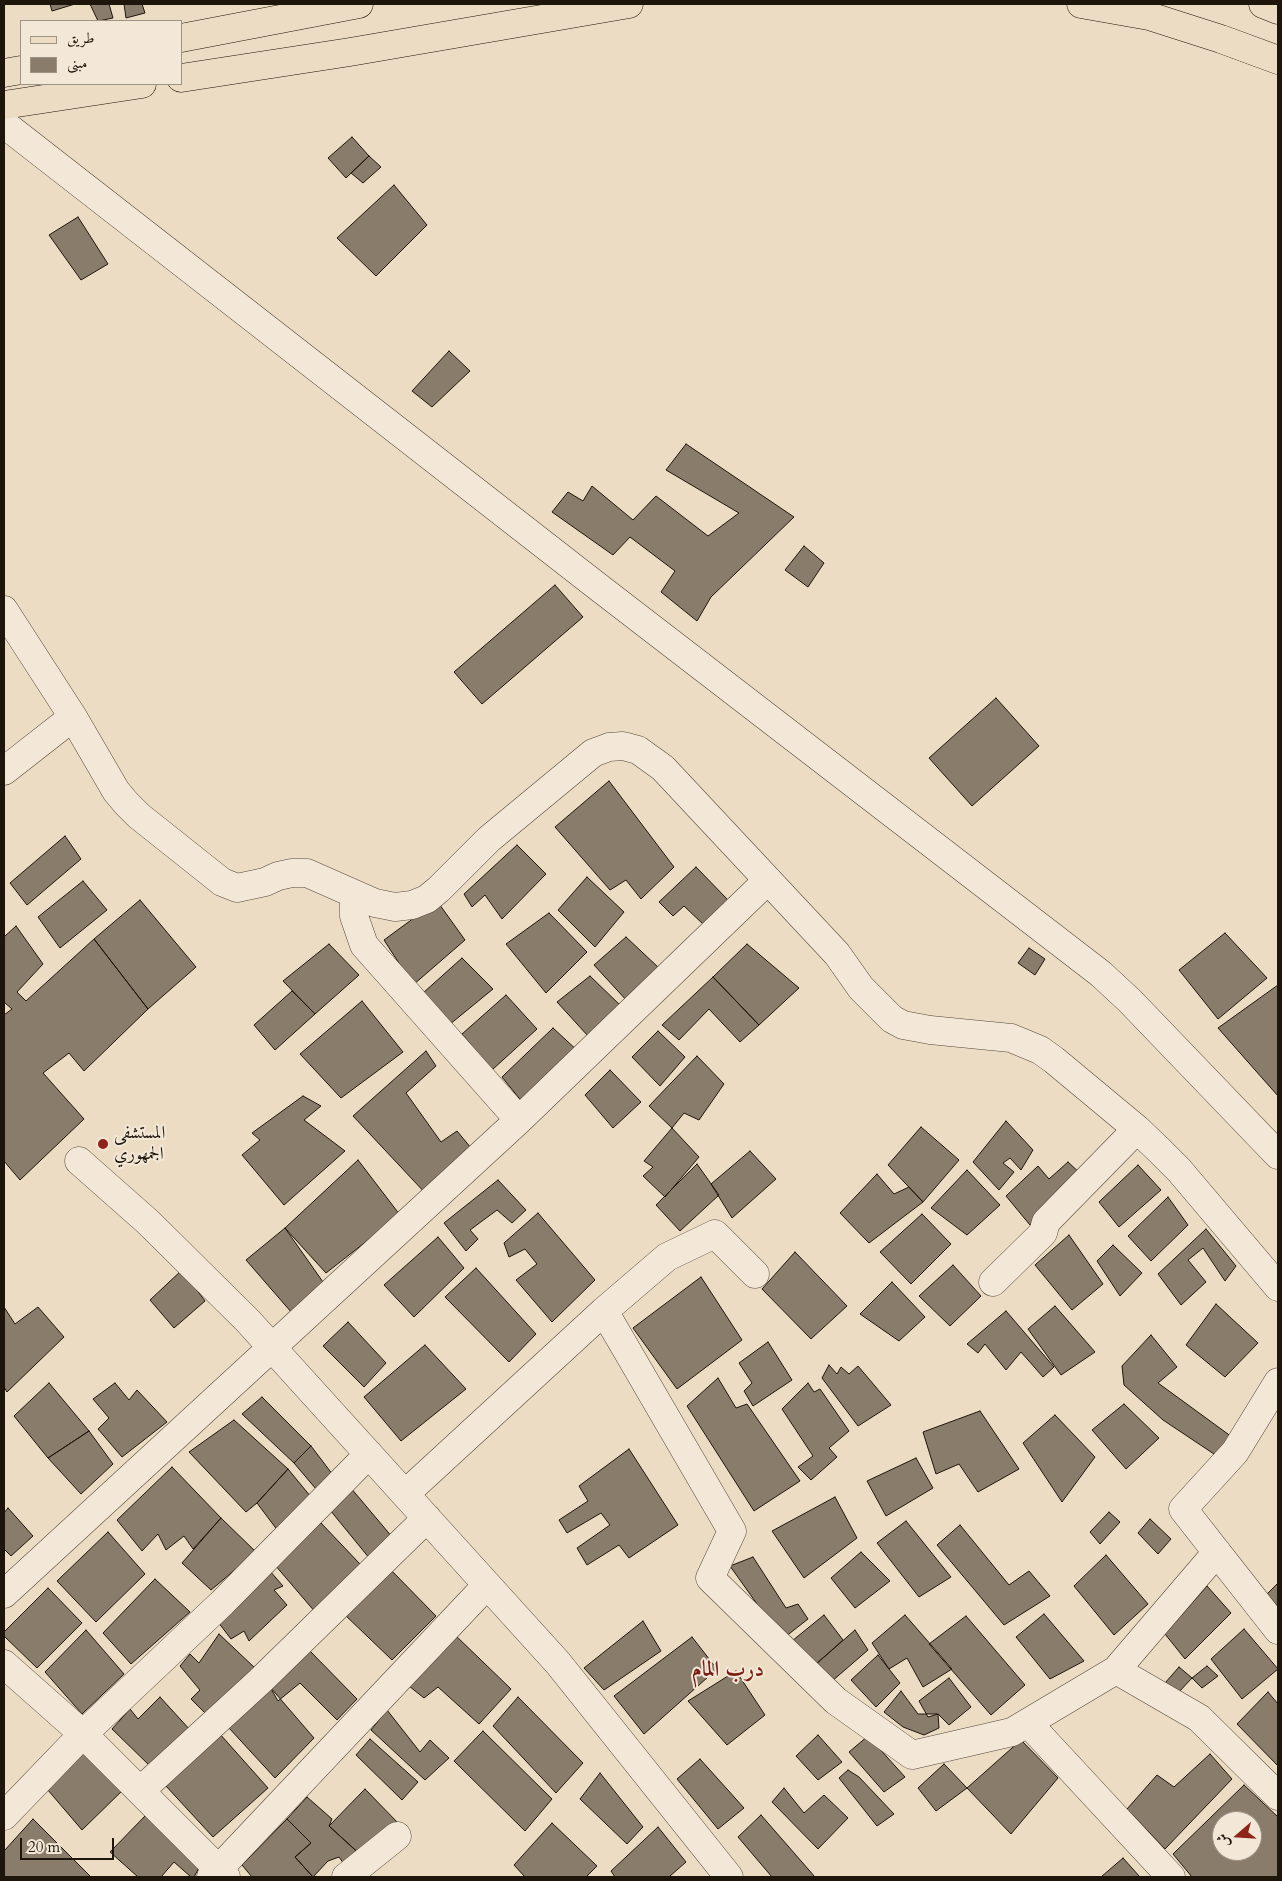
<!DOCTYPE html>
<html>
<head>
<meta charset="utf-8">
<style>
	body { margin:0 }
	#map { position:relative; width:1282px; height:1881px; overflow:hidden; background:#ecdcc3; font-family:Cardo,Amiri,serif }
	canvas { display:block }
	.frame { position:absolute; inset:0; border:5px solid #1e150b; pointer-events:none }
	.legend { position:absolute; left:20px; top:20px; width:162px; height:65px; box-sizing:border-box; background:#f3e8d8; border:1px solid #9e9486; margin:0; padding:6px 9px; list-style:none; font-size:15px; color:#1e150b }
	.legend li { display:flex; align-items:center; gap:10px; height:25px }
	.legend b { width:25px; border:1px solid #9e9486 }
	.north { position:absolute; left:1212px; top:1811px; width:50px; height:50px; box-sizing:border-box; background:#f3e8d8; border:1px solid #9e9486; border-radius:50%; rotate:251deg; font-size:14px; font-weight:700; line-height:20px; text-align:center; color:#1e150b }
	.north::after { content:''; display:block; margin:auto; width:18px; height:22px; background:#8f2418; clip-path:polygon(50% 0,100% 100%,50% 72%,0 100%) }
	.scale { position:absolute; left:20px; top:1838px; width:94px; height:22px; box-sizing:border-box; border:2px solid #1e150b; border-top:0; padding-left:6px; font-size:15px; line-height:18px; white-space:nowrap; color:#1e150b; -webkit-text-stroke:4px #f3e8d8; paint-order:stroke }
</style>
</head>
<body>
<div id="map">
<canvas width="1282" height="1881"></canvas>
<div class="frame"></div>
<ul class="legend">
<li><b style="height:6px;background:#ecdcc3"></b>طريق</li>
<li><b style="height:14px;background:#897c6b"></b>مبنى</li>
</ul>
<div class="north">ش</div>
<div class="scale">20 m</div>
</div>
<script>
const g = document.querySelector('canvas').getContext('2d');
g.lineJoin = 'round';
function fillPath(path, color) {
  g.fillStyle = color;
  g.fill(path, 'evenodd');
}
function shape(rows) {
  const path = new Path2D();
  for (const r of rows) {
    path.moveTo(r[0], r[1]);
    for (let i = 2; i < r.length; i += 2) path.lineTo(r[i], r[i + 1]);
  }
  return path;
}
function stroke(path, color, width, dash) {
  g.strokeStyle = color;
  g.lineWidth = width;
  g.lineCap = dash ? 'butt' : 'round';
  g.setLineDash(dash || []);
  g.stroke(path);
}
function write(font, color, halo, rows, align = 'center') {
  g.font = font + ' Cardo,Amiri,serif';
  g.lineWidth = 4;
  g.setLineDash([]);
  g.textBaseline = 'middle';
  g.strokeStyle = halo;
  g.fillStyle = color;
  for (const [text, x, y, turn = 0] of rows) {
    g.save();
    g.translate(x, y);
    g.rotate((+turn || 0) * Math.PI / 180);
    g.textAlign = isNaN(turn) ? turn : align;
    if (halo) g.strokeText(text, 0, 0);
    g.fillText(text, 0, 0);
    g.restore();
  }
}
const building = shape([
	[50,4,75,4,52,11,50,4],
	[90,4,109,4,113,18,98,21,90,4],
	[124,4,142,4,145,13,126,18,124,4],
	[352,137,369,156,346,178,328,158,352,137],
	[369,156,381,167,363,183,351,173,369,156],
	[394,185,427,225,376,276,337,238,394,185],
	[78,217,108,264,81,280,49,235,78,217],
	[449,351,470,371,432,407,412,391,449,351],
	[686,444,794,517,711,597,697,621,661,592,675,571,630,537,613,555,552,512,568,492,583,501,592,486,633,520,656,496,708,536,739,513,666,470,686,444],
	[804,546,824,563,808,587,785,570,804,546],
	[555,585,583,617,482,704,454,672,555,585],
	[996,698,1039,746,972,806,929,758,996,698],
	[609,781,674,867,641,899,626,880,610,890,555,827,609,781],
	[65,836,81,859,27,905,10,883,65,836],
	[517,845,546,874,502,919,485,895,472,907,464,894,517,845],
	[696,867,728,900,704,925,684,906,673,916,659,902,696,867],
	[587,877,624,912,595,947,558,910,587,877],
	[83,881,107,910,60,948,38,917,83,881],
	[140,900,196,967,148,1009,94,939,140,900],
	[437,901,465,940,413,985,384,940,437,901],
	[549,913,587,952,546,993,506,944,549,913],
	[16,926,43,964,17,992,26,1001,94,939,148,1009,84,1071,69,1053,43,1073,84,1119,20,1180,4,1161,4,1015,12,1009,4,1002,4,937,16,926],
	[1225,933,1267,978,1218,1019,1179,970,1225,933],
	[626,937,659,968,628,1002,594,965,626,937],
	[329,944,359,975,315,1014,283,981,329,944],
	[747,944,799,988,759,1025,713,977,747,944],
	[1029,948,1045,959,1035,975,1018,963,1029,948],
	[462,958,493,989,449,1025,423,993,462,958],
	[590,976,621,1006,588,1036,557,1002,590,976],
	[713,977,759,1025,740,1042,709,1009,679,1040,662,1025,713,977],
	[1278,985,1278,1096,1218,1028,1278,985],
	[292,991,315,1014,275,1050,254,1025,292,991],
	[506,995,537,1029,492,1070,462,1034,506,995],
	[362,1001,403,1052,341,1098,300,1054,362,1001],
	[553,1028,579,1052,523,1103,502,1077,553,1028],
	[658,1031,685,1057,660,1086,632,1057,658,1031],
	[426,1051,436,1066,406,1093,441,1142,457,1131,476,1154,428,1196,353,1116,426,1051],
	[697,1056,724,1084,699,1120,684,1113,672,1128,649,1106,697,1056],
	[610,1070,641,1102,613,1128,585,1095,610,1070],
	[303,1096,321,1106,304,1120,345,1151,284,1205,242,1155,260,1140,252,1133,303,1096],
	[1006,1121,1033,1150,1021,1170,1010,1158,1003,1163,1014,1172,999,1190,973,1162,1006,1121],
	[921,1127,959,1160,923,1202,888,1165,921,1127],
	[672,1128,699,1157,665,1197,643,1176,653,1167,644,1161,672,1128],
	[750,1151,776,1179,732,1218,711,1184,750,1151],
	[358,1160,400,1215,326,1273,285,1228,358,1160],
	[1068,1162,1083,1176,1030,1225,1006,1196,1038,1166,1049,1179,1068,1162],
	[697,1164,719,1195,680,1231,656,1205,697,1164],
	[1138,1165,1161,1190,1119,1227,1099,1202,1138,1165],
	[967,1170,1000,1205,967,1235,931,1208,967,1170],
	[877,1174,894,1194,909,1187,923,1202,869,1243,840,1213,877,1174],
	[498,1180,526,1210,512,1223,497,1210,470,1230,478,1239,466,1251,444,1223,498,1180],
	[1168,1197,1188,1225,1151,1261,1128,1236,1168,1197],
	[538,1213,595,1280,552,1322,516,1280,537,1264,525,1249,509,1257,504,1243,538,1213],
	[922,1214,951,1244,911,1284,880,1252,922,1214],
	[285,1228,323,1282,292,1313,246,1260,285,1228],
	[1206,1229,1236,1266,1225,1281,1203,1248,1188,1260,1206,1282,1181,1305,1158,1274,1206,1229],
	[1069,1235,1103,1284,1072,1310,1035,1265,1069,1235],
	[438,1237,464,1268,414,1317,384,1285,438,1237],
	[1113,1245,1142,1273,1120,1296,1097,1261,1113,1245],
	[795,1252,847,1306,811,1339,762,1289,795,1252],
	[953,1265,981,1296,950,1326,919,1296,953,1265],
	[476,1268,536,1334,509,1362,445,1297,476,1268],
	[182,1270,205,1301,174,1328,150,1300,182,1270],
	[701,1277,742,1340,677,1389,633,1328,701,1277],
	[892,1282,925,1317,899,1341,860,1314,892,1282],
	[1216,1304,1258,1343,1225,1377,1186,1345,1216,1304],
	[1055,1306,1095,1352,1061,1375,1028,1329,1055,1306],
	[4,1307,15,1324,38,1307,64,1337,7,1392,4,1387,4,1307],
	[1006,1311,1054,1367,1043,1377,1021,1352,1006,1370,985,1344,978,1353,967,1344,1006,1311],
	[348,1322,386,1363,364,1387,323,1346,348,1322],
	[1151,1335,1177,1367,1158,1383,1232,1437,1217,1456,1163,1420,1124,1385,1122,1366,1151,1335],
	[768,1342,792,1380,753,1406,744,1391,752,1383,739,1363,768,1342],
	[425,1345,466,1389,401,1441,364,1397,425,1345],
	[829,1365,837,1374,841,1367,849,1374,858,1366,891,1405,858,1426,822,1378,829,1365],
	[718,1378,736,1408,747,1404,800,1481,754,1511,687,1406,718,1378],
	[49,1383,89,1431,48,1458,14,1416,49,1383],
	[115,1383,129,1400,137,1390,167,1422,122,1457,98,1429,109,1418,93,1399,115,1383],
	[808,1383,814,1392,820,1389,849,1431,829,1448,837,1457,811,1480,798,1467,813,1456,782,1409,808,1383],
	[262,1397,311,1446,294,1463,242,1414,262,1397],
	[1124,1404,1159,1438,1126,1469,1092,1430,1124,1404],
	[980,1411,1019,1469,978,1492,959,1464,936,1474,923,1432,980,1411],
	[1055,1415,1095,1457,1062,1502,1023,1443,1055,1415],
	[234,1420,288,1469,257,1503,246,1512,189,1452,234,1420],
	[89,1431,113,1464,81,1494,48,1458,89,1431],
	[311,1446,333,1475,316,1489,294,1463,311,1446],
	[629,1449,678,1525,629,1558,619,1545,587,1565,577,1548,610,1525,601,1513,567,1533,559,1520,588,1501,579,1486,629,1449],
	[916,1458,933,1488,886,1516,867,1481,916,1458],
	[172,1467,221,1518,193,1549,184,1536,166,1550,158,1534,142,1551,117,1520,172,1467],
	[288,1469,311,1497,278,1531,257,1503,288,1469],
	[350,1487,393,1538,370,1559,330,1510,350,1487],
	[835,1497,857,1538,804,1578,772,1531,835,1497],
	[8,1508,33,1536,11,1556,4,1549,4,1513,8,1508],
	[1109,1512,1120,1522,1100,1544,1090,1532,1109,1512],
	[221,1518,256,1552,211,1590,182,1563,221,1518],
	[1150,1519,1171,1539,1158,1554,1138,1533,1150,1519],
	[906,1521,951,1577,919,1597,877,1543,906,1521],
	[321,1523,360,1564,316,1613,275,1565,321,1523],
	[960,1525,1009,1585,1029,1571,1050,1596,1004,1625,937,1545,960,1525],
	[108,1532,145,1574,96,1622,57,1581,108,1532],
	[861,1552,890,1581,855,1608,831,1578,861,1552],
	[1106,1555,1148,1604,1114,1635,1074,1586,1106,1555],
	[753,1557,786,1608,798,1604,808,1619,785,1637,762,1611,730,1566,753,1557],
	[388,1567,436,1616,392,1660,344,1614,388,1567],
	[269,1570,283,1586,274,1590,287,1605,249,1641,244,1631,231,1639,218,1622,269,1570],
	[155,1579,190,1612,131,1664,103,1633,155,1579],
	[1278,1583,1278,1607,1267,1594,1278,1583],
	[1207,1586,1231,1613,1185,1659,1165,1634,1207,1586],
	[48,1588,82,1623,37,1668,4,1636,4,1632,48,1588],
	[1044,1614,1084,1661,1050,1679,1016,1637,1044,1614],
	[824,1615,843,1640,815,1665,792,1641,824,1615],
	[905,1615,952,1669,923,1687,907,1658,889,1669,872,1643,905,1615],
	[966,1616,1025,1685,991,1715,929,1644,966,1616],
	[643,1621,661,1651,604,1690,584,1668,643,1621],
	[1244,1629,1278,1669,1242,1699,1211,1659,1244,1629],
	[86,1630,124,1674,82,1714,45,1672,86,1630],
	[855,1630,868,1650,831,1682,815,1665,855,1630],
	[219,1634,255,1668,206,1714,191,1699,200,1690,180,1666,190,1654,199,1663,219,1634],
	[454,1634,511,1689,479,1724,438,1687,424,1698,409,1686,454,1634],
	[692,1637,717,1669,644,1734,614,1696,692,1637],
	[308,1649,357,1699,337,1720,300,1683,278,1701,270,1687,308,1649],
	[878,1655,900,1683,876,1707,851,1680,878,1655],
	[1207,1666,1218,1676,1202,1688,1192,1678,1207,1666],
	[1179,1667,1192,1678,1177,1694,1165,1683,1179,1667],
	[736,1671,765,1715,727,1745,688,1701,736,1671],
	[949,1678,971,1707,949,1725,938,1714,928,1717,919,1701,949,1678],
	[270,1687,314,1738,275,1778,229,1728,270,1687],
	[901,1691,918,1714,938,1714,939,1728,924,1735,903,1727,884,1712,901,1691],
	[1268,1692,1278,1704,1278,1766,1237,1724,1268,1692],
	[160,1697,191,1731,150,1766,112,1729,130,1709,138,1719,160,1697],
	[518,1697,583,1763,556,1793,493,1726,518,1697],
	[387,1710,420,1752,430,1740,449,1758,425,1780,371,1730,387,1710],
	[483,1731,552,1799,525,1831,454,1761,483,1731],
	[219,1733,268,1788,213,1837,165,1785,219,1733],
	[818,1735,842,1762,818,1780,796,1756,818,1735],
	[868,1736,905,1777,884,1792,849,1752,868,1736],
	[370,1739,418,1782,402,1800,356,1755,370,1739],
	[1021,1740,1058,1778,1011,1834,967,1788,1021,1740],
	[86,1750,125,1788,82,1830,47,1789,86,1750],
	[1210,1754,1232,1779,1165,1849,1127,1809,1157,1775,1174,1787,1210,1754],
	[700,1759,744,1808,718,1829,677,1779,700,1759],
	[944,1764,967,1788,936,1811,918,1788,944,1764],
	[848,1770,859,1777,894,1814,877,1826,839,1778,848,1770],
	[600,1773,643,1827,627,1844,580,1799,600,1773],
	[1244,1785,1278,1817,1278,1877,1192,1877,1173,1854,1244,1785],
	[1222,1821,1252,1821,1252,1851,1222,1851,1222,1821],
	[784,1788,804,1813,824,1795,848,1818,818,1849,772,1802,784,1788],
	[365,1789,399,1824,364,1858,329,1826,365,1789],
	[307,1797,332,1819,329,1826,364,1858,349,1871,339,1857,328,1861,313,1877,295,1857,311,1843,287,1819,307,1797],
	[146,1815,200,1866,194,1877,191,1877,174,1862,161,1877,138,1877,110,1852,146,1815],
	[761,1815,815,1877,772,1877,738,1837,761,1815],
	[33,1819,91,1877,4,1877,4,1851,33,1819],
	[287,1819,311,1843,295,1857,313,1877,252,1877,242,1865,287,1819],
	[552,1823,597,1866,586,1877,525,1877,514,1865,552,1823],
	[658,1827,686,1862,669,1877,615,1877,611,1871,658,1827],
	[1123,1858,1140,1877,1101,1877,1123,1858]
]);
fillPath(building, '#897c6b');
stroke(building, '#1e150b', 1);
const minor = shape([
	[4,124,597,586,1101,974,1130,1001,1278,1155],
	[4,610,73,717,116,791,126,803,139,816,222,882,237,888,265,882,278,876,292,873,307,873,375,903,395,907,412,905,427,899,439,889,489,839,593,753,609,747,623,746,638,750,663,768,837,954,861,988,892,1019,903,1025,930,1030,1011,1038,1040,1050,1054,1060,1137,1129,1159,1150,1179,1170,1278,1287],
	[4,771,73,717],
	[358,896,354,905,354,916,364,945,519,1120],
	[79,1161,148,1222,248,1321,558,1663,729,1877],
	[993,1282,1043,1233,1046,1222,1137,1129],
	[604,1311,667,1257,715,1234,755,1274],
	[1278,1382,1235,1452,1183,1509,1278,1630],
	[405,1494,604,1311,732,1531,710,1578,836,1701,912,1755,1012,1732,1116,1670,1217,1552],
	[4,1594,519,1120,768,880],
	[4,1664,83,1734,226,1877],
	[1116,1670,1199,1718,1278,1796],
	[1028,1723,1171,1877],
	[140,1791,260,1681,427,1518],
	[4,1816,83,1734,222,1603,369,1454],
	[211,1877,487,1585],
	[346,1877,397,1836]
]);
const major = shape([
	[1081,4,1149,16,1221,39,1278,60],
	[1263,4,1278,10],
	[181,38,359,4],
	[4,73,21,70],
	[181,78,350,52,629,4],
	[4,105,142,84]
]);
stroke(minor, '#524739', 29);
stroke(major, '#1e150b', 29);
stroke(minor, '#f3e8d8', 28);
stroke(major, '#ecdcc3', 28);
for (const [x, y, r, color] of [
	[103,1144,6,"#8f2418"]
]) {
  const dot = new Path2D();
  dot.arc(x, y, r, 0, 2 * Math.PI);
  g.fillStyle = color;
  g.fill(dot);
  stroke(dot, '#f3e8d8', 2);
}
write('18px', '#1e150b', '#f3e8d8', [
	["المستشفى",114,1134],
	["الجمهوري",114,1155]
], 'left');
write('bold 22px', '#7a1f14', '#f3e8d8', [
	["درب المام",728,1671]
]);
</script>
</body>
</html>
